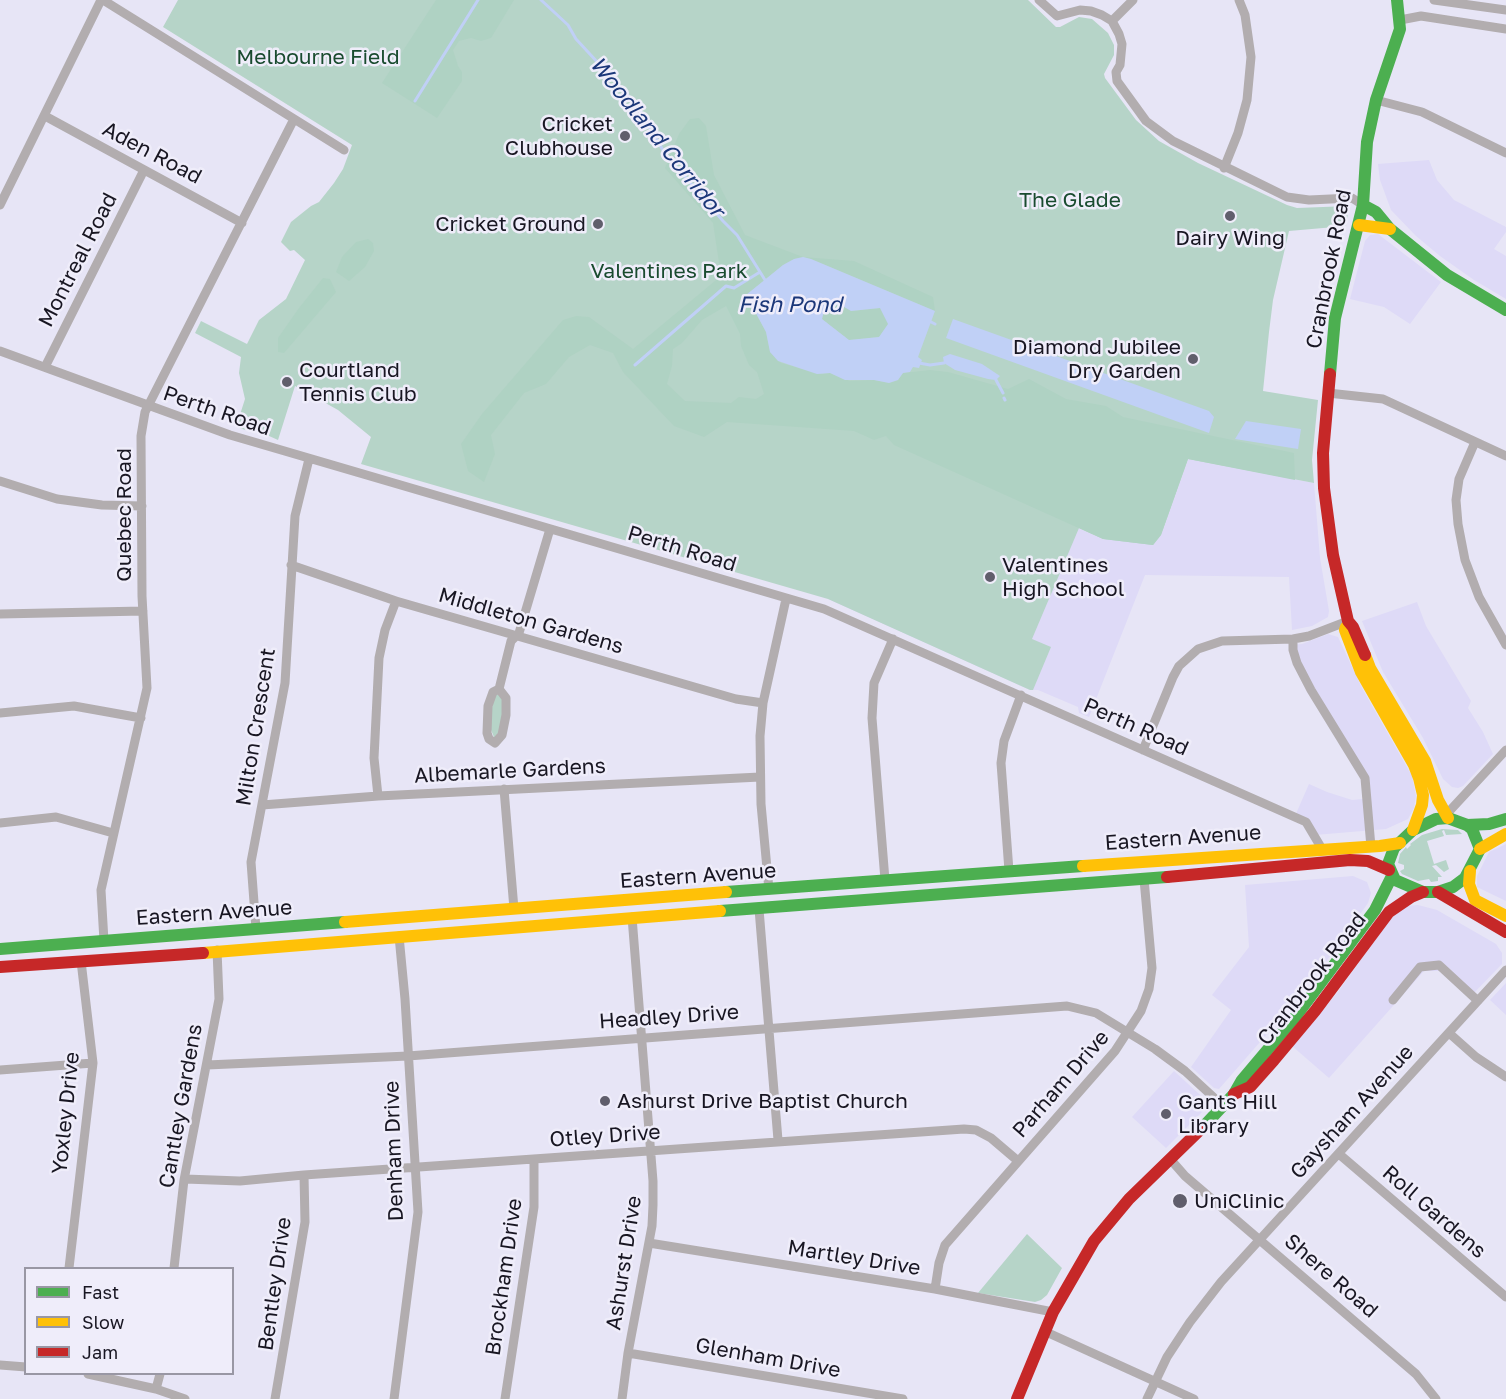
<!DOCTYPE html>
<html>
<head>
<meta charset="utf-8">
<style>
	body { margin:0 }
	#map { position:relative; width:1506px; height:1399px; overflow:hidden; background:#e7e5f6; font-family:"Golos Text",sans-serif }
	canvas { display:block }
	.legend { position:absolute; left:24px; top:1267px; width:210px; height:108px; box-sizing:border-box; background:#efedfa; border:2px solid #9997a4; margin:0; padding:8px 10px; list-style:none; font-size:18px; color:#181622 }
	.legend li { display:flex; align-items:center; gap:12px; height:30px }
	.legend b { width:30px; border:2px solid #9997a4 }
</style>
</head>
<body>
<div id="map">
<canvas width="1506" height="1399"></canvas>
<ul class="legend">
<li><b style="height:8px;background:#4caf50"></b>Fast</li>
<li><b style="height:8px;background:#ffc107"></b>Slow</li>
<li><b style="height:8px;background:#c62828"></b>Jam</li>
</ul>
</div>
<script>
const g = document.querySelector('canvas').getContext('2d');
g.lineJoin = 'round';
function fillPath(path, color) {
  g.fillStyle = color;
  g.fill(path, 'evenodd');
}
function shape(rows) {
  const path = new Path2D();
  for (const r of rows) {
    path.moveTo(r[0], r[1]);
    for (let i = 2; i < r.length; i += 2) path.lineTo(r[i], r[i + 1]);
  }
  return path;
}
function stroke(path, color, width, dash) {
  g.strokeStyle = color;
  g.lineWidth = width;
  g.lineCap = dash ? 'butt' : 'round';
  g.setLineDash(dash || []);
  g.stroke(path);
}
function write(font, color, halo, rows, align = 'center') {
  g.font = font + ' "Golos Text",sans-serif';
  g.lineWidth = 5;
  g.setLineDash([]);
  g.textBaseline = 'middle';
  g.strokeStyle = halo;
  g.fillStyle = color;
  for (const [text, x, y, turn = 0] of rows) {
    g.save();
    g.translate(x, y);
    g.rotate((+turn || 0) * Math.PI / 180);
    g.textAlign = isNaN(turn) ? turn : align;
    if (halo) g.strokeText(text, 0, 0);
    g.fillText(text, 0, 0);
    g.restore();
  }
}
fillPath(shape([
	[1429,160,1437,180,1454,200,1506,227,1506,232,1494,249,1506,256,1506,299,1474,280,1440,256,1416,236,1391,210,1380,180,1378,164],
	[1378,234,1441,282,1410,324,1384,307,1350,299,1365,241,1370,235],
	[894,445,1103,539,1153,544,1161,535,1188,459,1314,483,1320,558,1329,611,1328,617,1312,626,1292,630,1289,577,1145,575,1089,717,1079,713,1078,707,1038,690,1030,690,828,599],
	[1417,602,1426,626,1471,701,1468,708,1483,732,1493,754,1463,786,1458,788,1452,787,1443,779,1423,738,1383,672,1362,621],
	[1328,634,1338,637,1362,688,1412,776,1416,796,1414,808,1408,819,1386,829,1315,835,1295,816,1309,784,1327,792,1352,800,1363,799,1362,781,1289,645,1302,644],
	[1506,844,1506,901,1477,887,1477,876,1489,852],
	[1353,876,1367,882,1371,893,1368,903,1332,954,1267,1034,1219,1089,1214,1088,1191,1067,1231,1010,1212,995,1249,947,1245,885],
	[1418,905,1437,910,1496,944,1502,953,1502,964,1471,996,1443,971,1424,971,1329,1078,1292,1046,1337,993,1396,911,1406,906],
	[1506,983,1506,1015,1490,1000],
	[1174,1071,1210,1104,1166,1148,1132,1117]
]), '#dedaf7');
fillPath(shape([
	[178,0,1028,0,1056,27,1060,27,1079,17,1092,19,1108,33,1114,45,1114,55,1104,74,1105,78,1136,120,1159,141,1198,163,1287,205,1297,208,1349,206,1346,226,1289,231,1273,300,1269,332,1263,391,1318,400,1312,460,1314,483,1188,459,1161,535,1153,545,1103,539,1079,528,1032,639,1051,647,1033,690,1030,690,828,599,361,464,371,437,338,410,295,386,278,440,258,431,255,433,236,427,245,399,239,373,241,357,195,333,201,321,247,344,259,320,286,299,305,260,294,250,290,251,281,242,291,222,311,206,319,202,334,183,343,169,352,145,163,27],
	[498,694,503,700,502,725,496,737,494,737,489,725,494,696],
	[1442,829,1458,830,1462,834,1446,835,1444,830,1442,831,1444,836,1427,841,1434,864,1446,860,1449,869,1444,872,1436,865,1432,866,1442,877,1438,877,1438,881,1431,882,1429,879,1418,881,1402,874,1400,871,1404,869,1404,865,1398,863,1400,854,1406,847,1407,849,1411,845,1410,844,1422,835],
	[1027,1234,1062,1268,1047,1295,1041,1300,1035,1302,978,1293]
]), '#b6d4c8');
fillPath(shape([
	[436,0,514,0,491,38,481,41,471,38,459,41,453,50,458,66,462,72,462,81,437,118,382,83],
	[699,118,706,126,714,175,745,235,803,257,854,261,933,297,935,311,811,259,803,257,794,259,783,265,746,295,766,332,770,352,781,363,821,374,830,373,850,381,874,380,889,383,898,380,903,373,930,370,948,372,1008,389,1029,379,1066,399,1106,406,1123,417,1294,453,1295,480,1188,459,1161,535,1153,545,1103,539,894,445,886,436,874,440,854,431,727,422,704,437,674,426,623,372,613,353,590,345,569,357,546,384,524,393,491,435,495,454,484,482,468,471,461,444,482,414,563,320,576,316,589,317,633,349,721,276,713,223,665,168,679,134,690,119],
	[726,306,740,334,741,346,749,365,757,372,764,394,756,399,739,397,731,403,685,401,667,384,672,366,673,349,682,343,702,320],
	[368,239,373,243,374,251,365,267,349,281,336,272,342,257,356,242],
	[323,278,330,279,336,292,284,353,278,352,278,338,299,308],
	[840,304,852,311,880,308,889,324,879,337,849,340,822,319,824,311]
]), '#afd2c3');
fillPath(shape([
	[803,257,811,259,935,311,918,357,922,360,919,368,913,367,910,372,903,373,898,380,889,383,874,380,845,380,830,373,817,374,778,361,770,352,766,332,746,295,783,265,794,259],
	[839,304,851,311,880,308,888,324,879,337,849,340,822,319,824,311],
	[953,319,1209,411,1214,417,1209,433,946,338],
	[950,354,982,364,1000,376,996,380,988,379,955,370,944,363,943,357],
	[1246,421,1301,429,1298,449,1235,439]
]), '#c0d0f6');
stroke(shape([
	[541,0,568,25,576,39,636,104,664,152,723,221,737,235,765,280],
	[415,101,478,0],
	[931,322,935,324],
	[919,363,930,365,944,363],
	[635,365,726,286,734,288,760,272],
	[996,380,1003,393],
	[1004,398,1005,400]
]), '#c0d0f6', 3);
stroke(shape([
	[103,0,344,150],
	[1039,0,1057,16,1080,10,1091,11,1102,15,1112,21,1119,34,1122,44,1120,65,1116,72,1117,81,1146,121,1173,141,1287,197,1309,200,1352,198,1363,205],
	[1434,0,1506,10],
	[1400,20,1421,16,1506,29],
	[1112,21,1133,0],
	[1376,100,1422,112,1506,153],
	[45,116,242,223],
	[1224,168,1238,133,1247,100,1251,57,1245,15,1239,0],
	[0,205,101,0],
	[0,351,230,435,824,609,1306,822,1322,849],
	[45,367,144,170],
	[1328,393,1383,399,1506,456],
	[1475,442,1459,479,1456,500,1458,524,1465,560,1479,597,1506,645],
	[0,481,57,499,102,505,142,506],
	[291,565,396,601,736,699,763,703],
	[0,614,143,611],
	[1293,639,1293,650,1297,663,1311,690,1365,778,1371,847],
	[499,689,506,698,506,715,502,735,495,743,489,739,487,733,488,706,493,692,499,689,511,641,519,633,550,529],
	[0,713,74,706,141,718],
	[1143,750,1173,677,1179,666,1198,649,1222,641,1293,639,1309,636,1348,621],
	[504,789,514,909],
	[378,796,374,758,379,658,385,630,396,601],
	[262,805,378,796,760,777],
	[1443,818,1506,750],
	[0,823,56,817,113,833],
	[1009,871,1001,763,1004,741,1021,695],
	[885,880,872,718,874,683,893,639],
	[769,890,761,804,760,736,763,703,786,599],
	[759,909,778,1140],
	[256,929,251,862,285,683,295,516,309,459],
	[104,941,101,890,147,688,142,596,141,436,145,412,294,119],
	[1393,1000,1420,967,1439,965,1478,1001],
	[1449,1033,1476,1057,1506,1077],
	[207,1065,408,1056,1067,1006,1096,1013,1155,1049,1185,1071,1223,1106],
	[0,1070,93,1063],
	[1339,1154,1506,1297],
	[1171,1160,1185,1176,1416,1374,1436,1399],
	[185,1179,240,1181,304,1175,964,1129,976,1130,991,1138,1018,1161],
	[649,1243,935,1289,1053,1312],
	[69,1268,93,1063,81,961],
	[174,1268,184,1180,219,999,217,950],
	[935,1289,939,1263,945,1245,1115,1051,1141,1011,1149,989,1152,968,1144,879],
	[1044,1331,1194,1399],
	[628,1353,903,1399],
	[0,1365,26,1367],
	[88,1374,156,1389,185,1399],
	[156,1389,160,1374],
	[275,1399,305,1222,304,1175],
	[394,1399,418,1212,405,999,399,936],
	[505,1399,534,1207,534,1159],
	[622,1399,628,1353,652,1226,653,1205,653,1181,632,917],
	[1147,1399,1167,1357,1190,1322,1221,1282,1506,970]
]), '#b2adaf', 9);
stroke(shape([
	[1363,205,1376,212,1390,229,1447,275,1506,310],
	[1330,374,1335,318,1363,205,1367,142,1376,100,1400,29,1397,0],
	[1448,818,1467,825,1472,829,1480,849,1465,878,1453,887,1438,892,1423,892,1395,880,1388,864,1394,848,1413,830,1436,819,1448,818],
	[1467,825,1489,824,1506,819],
	[726,892,1083,866],
	[720,911,1167,877],
	[0,949,345,922],
	[1203,1127,1234,1094,1242,1080,1296,1016,1375,910,1392,876]
]), '#4caf50', 12);
stroke(shape([
	[1359,225,1390,229],
	[1346,627,1345,630,1361,672,1414,765,1419,778,1423,795,1422,805,1413,830],
	[1365,655,1370,668,1425,761,1438,800,1448,818],
	[1480,849,1506,834],
	[1083,866,1380,846,1400,843],
	[1470,871,1469,884,1475,900,1506,916],
	[345,922,726,892],
	[203,953,720,911]
]), '#ffc107', 12);
stroke(shape([
	[1330,374,1323,453,1324,488,1333,555,1348,621,1353,627,1365,655],
	[1167,877,1350,860,1368,861,1389,870],
	[1438,892,1506,932],
	[0,967,203,953],
	[1234,1094,1250,1087,1274,1060,1315,1011,1389,912,1411,897,1423,892],
	[1017,1399,1053,1312,1094,1241,1129,1199,1203,1127]
]), '#c62828', 12);
for (const [x, y, r, color] of [
	[625,136,6,"#605e6c"],
	[1230,216,6,"#605e6c"],
	[598,224,6,"#605e6c"],
	[1193,359,6,"#605e6c"],
	[287,382,6,"#605e6c"],
	[990,577,6,"#605e6c"],
	[605,1101,6,"#605e6c"],
	[1166,1114,6,"#605e6c"],
	[1180,1201,8,"#605e6c"]
]) {
  const dot = new Path2D();
  dot.arc(x, y, r, 0, 2 * Math.PI);
  g.fillStyle = color;
  g.fill(dot);
  stroke(dot, '#efedfa', 2);
}
write('21px', '#194b2f', '#efedfa', [
	["Melbourne Field",318,57],
	["The Glade",1070,200],
	["Valentines Park",669,271]
]);
write('21px', '#181622', '#efedfa', [
	["Cricket",613,124,"right"],
	["Clubhouse",613,148,"right"],
	["Cricket Ground",586,224,"right"],
	["Dairy Wing",1230,238,"center"],
	["Diamond Jubilee",1181,347,"right"],
	["Dry Garden",1181,371,"right"],
	["Courtland",299,370],
	["Tennis Club",299,394],
	["Valentines",1002,565],
	["High School",1002,589],
	["Ashurst Drive Baptist Church",617,1101],
	["Gants Hill",1178,1102],
	["Library",1178,1126],
	["UniClinic",1194,1201]
], 'left');
write('21px', '#181622', '#efedfa', [
	["Aden Road",152,153,28],
	["Montreal Road",78,260,-63],
	["Cranbrook Road",1329,269,-79],
	["Perth Road",217,411,19],
	["Quebec Road",124,515,-90],
	["Perth Road",682,549,17],
	["Middleton Gardens",531,621,16],
	["Milton Crescent",256,727,-81],
	["Perth Road",1136,727,24],
	["Albemarle Gardens",510,771,-3],
	["Eastern Avenue",1183,838,-4],
	["Eastern Avenue",698,876,-4],
	["Eastern Avenue",214,913,-4],
	["Cranbrook Road",1312,979,-52],
	["Headley Drive",669,1017,-4],
	["Parham Drive",1061,1084,-49],
	["Cantley Gardens",181,1106,-80],
	["Gaysham Avenue",1352,1112,-48],
	["Yoxley Drive",66,1113,-84],
	["Otley Drive",605,1136,-4],
	["Denham Drive",394,1151,-92],
	["Roll Gardens",1434,1212,41],
	["Martley Drive",854,1258,9],
	["Ashurst Drive",624,1263,-81],
	["Shere Road",1331,1276,41],
	["Brockham Drive",504,1277,-82],
	["Bentley Drive",275,1284,-82],
	["Glenham Drive",768,1358,10]
]);
write('italic 22px', '#1b3779', '#efedfa', [
	["Woodland Corridor",657,137,51],
	["Fish Pond",790,305]
]);
</script>
</body>
</html>
